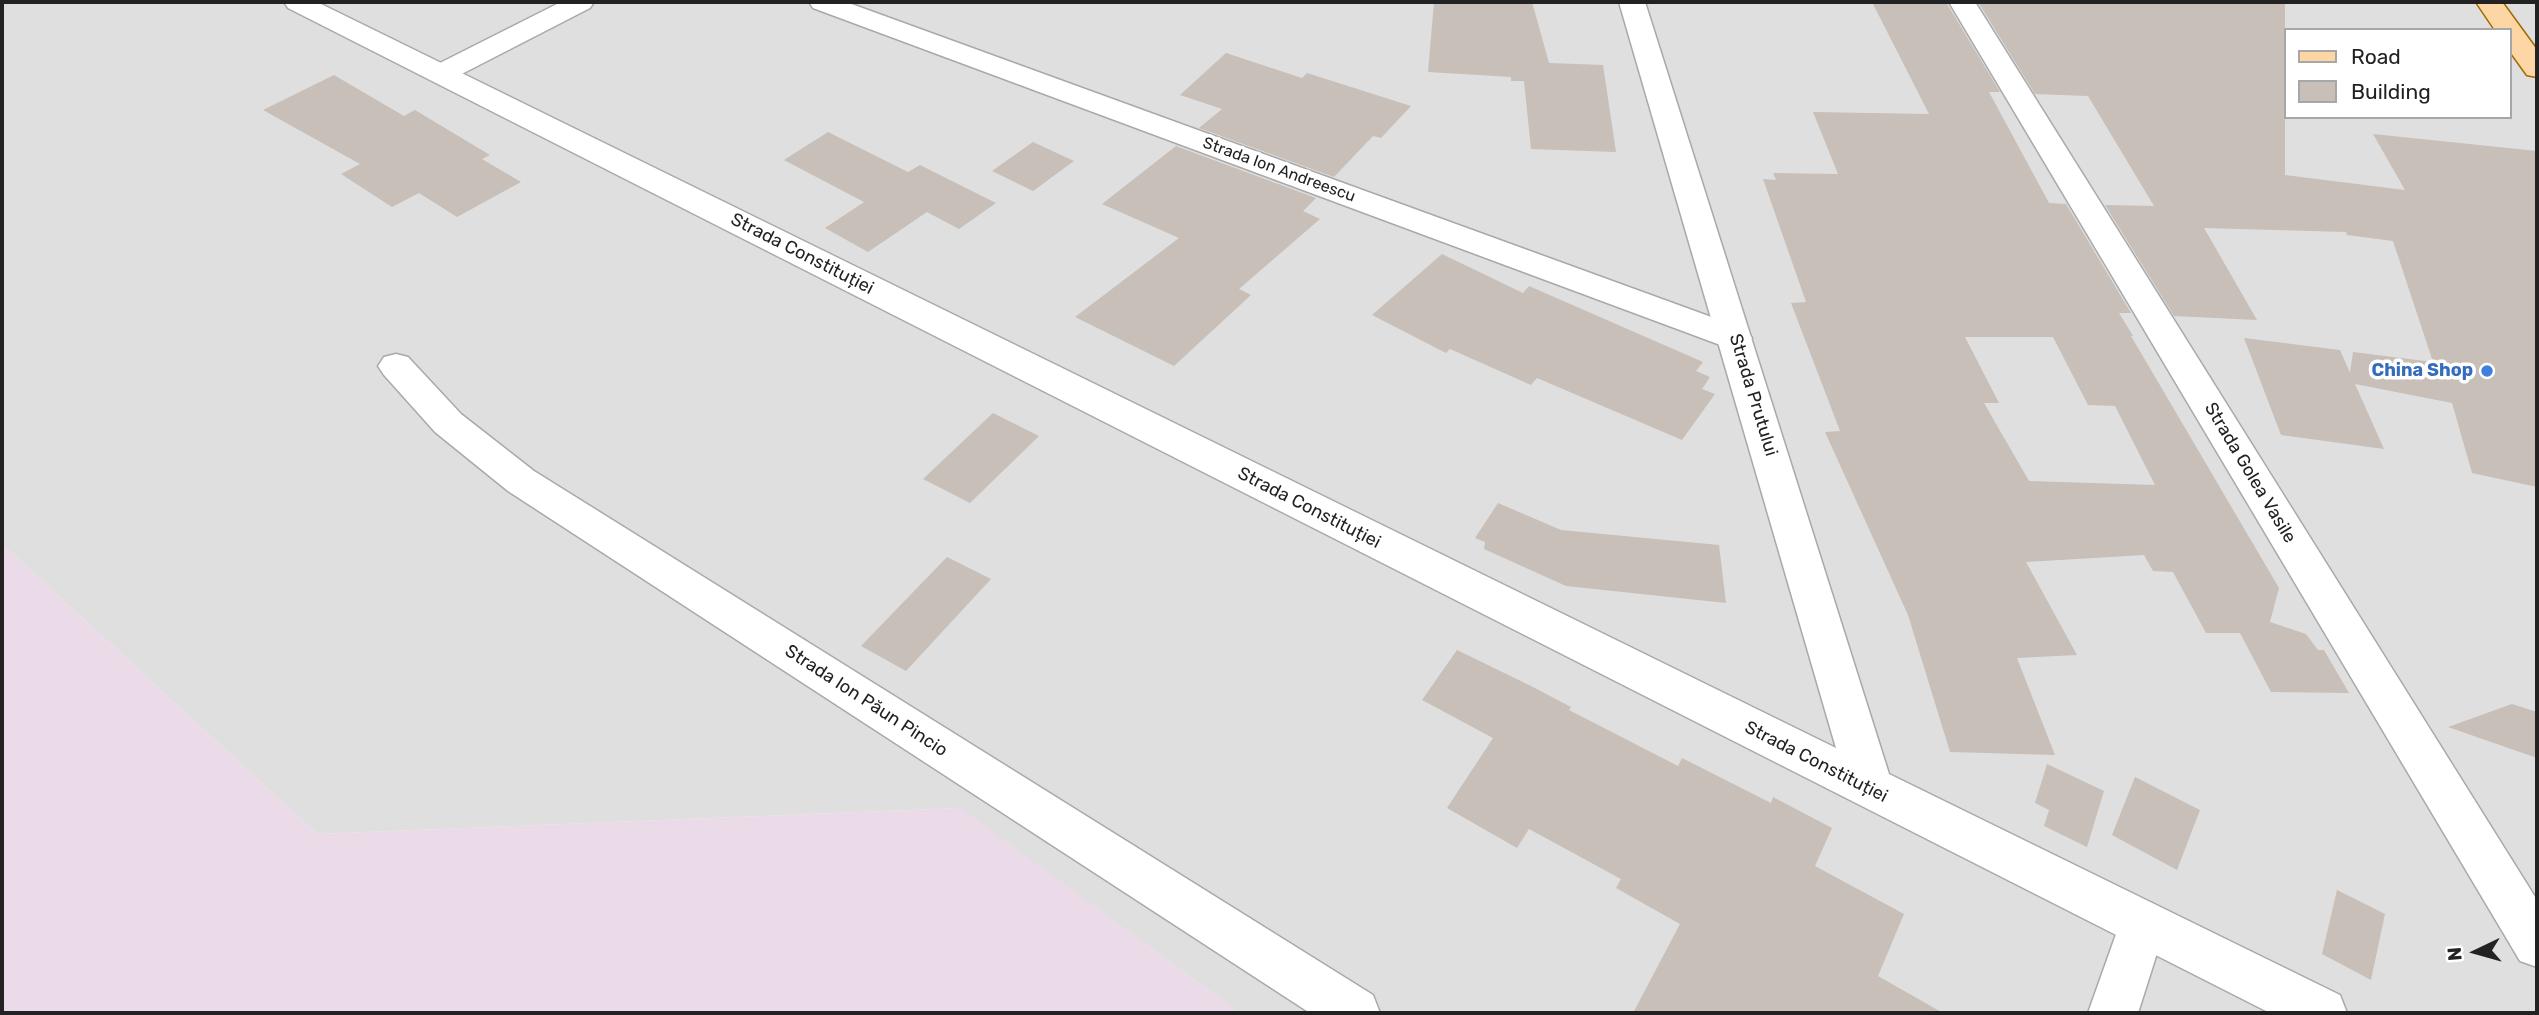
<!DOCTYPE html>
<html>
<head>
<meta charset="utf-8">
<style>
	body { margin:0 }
	#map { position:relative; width:2539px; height:1015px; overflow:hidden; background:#f2efe9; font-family:Rubik,sans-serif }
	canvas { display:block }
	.frame { position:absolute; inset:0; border:4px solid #222; pointer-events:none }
	.legend { position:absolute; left:2284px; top:28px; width:228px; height:91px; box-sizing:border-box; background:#fff; border:2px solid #a7a7a7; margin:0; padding:9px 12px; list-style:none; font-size:21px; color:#222 }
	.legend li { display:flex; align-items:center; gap:14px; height:35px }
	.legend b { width:35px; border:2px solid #a7a7a7 }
	.north { position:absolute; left:2441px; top:917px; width:70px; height:70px; -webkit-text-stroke:5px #fff; paint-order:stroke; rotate:265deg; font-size:19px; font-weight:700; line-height:28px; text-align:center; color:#222 }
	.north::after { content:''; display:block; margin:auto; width:24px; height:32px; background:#222; clip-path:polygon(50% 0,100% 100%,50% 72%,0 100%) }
</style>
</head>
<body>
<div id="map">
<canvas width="2539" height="1015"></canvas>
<div class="frame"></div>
<ul class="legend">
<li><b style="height:9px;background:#fcd6a4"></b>Road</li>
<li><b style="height:19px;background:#c7bfb8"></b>Building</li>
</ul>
<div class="north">N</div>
</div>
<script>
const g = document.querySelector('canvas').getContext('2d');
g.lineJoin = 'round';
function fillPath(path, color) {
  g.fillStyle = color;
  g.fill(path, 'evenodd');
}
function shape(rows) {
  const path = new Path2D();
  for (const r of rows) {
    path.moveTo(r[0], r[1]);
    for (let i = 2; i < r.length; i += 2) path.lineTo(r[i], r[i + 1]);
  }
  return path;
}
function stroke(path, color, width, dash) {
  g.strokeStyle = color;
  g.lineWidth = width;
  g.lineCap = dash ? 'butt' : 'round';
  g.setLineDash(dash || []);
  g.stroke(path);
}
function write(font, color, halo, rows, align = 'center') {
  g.font = font + ' Rubik,sans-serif';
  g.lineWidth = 7;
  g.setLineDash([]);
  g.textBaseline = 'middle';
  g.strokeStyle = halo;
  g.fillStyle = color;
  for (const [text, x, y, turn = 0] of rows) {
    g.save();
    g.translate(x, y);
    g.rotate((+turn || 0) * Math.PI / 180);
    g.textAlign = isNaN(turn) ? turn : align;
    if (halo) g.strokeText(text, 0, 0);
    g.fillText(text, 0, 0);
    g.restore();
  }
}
fillPath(shape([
	[2,2,2537,2,2537,1013,1240,1013,959,808,317,834,2,544],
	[2285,30,2509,30,2509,117,2285,117]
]), '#e0dfdf');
fillPath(shape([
	[2,544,317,834,960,808,1240,1013,2,1013]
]), '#ebdbe8');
fillPath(shape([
	[1434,2,1532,2,1549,63,1603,65,1616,152,1531,149,1524,81,1511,81,1511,77,1428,72],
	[1872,2,1946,2,2000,92,1989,92,2049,203,2066,204,2131,313,2119,313,2133,336,2131,336,2279,588,2270,622,2306,634,2318,650,2324,650,2349,693,2271,692,2240,633,2206,633,2173,572,2153,571,2144,555,2026,562,2077,655,2017,658,2055,755,1950,752,1908,615,1825,432,1840,431,1791,303,1806,302,1763,179,1776,180,1773,173,1838,174,1813,112,1929,114],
	[1965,337,2053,337,2088,405,2115,406,2155,485,2029,481,1984,403,1999,403],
	[1978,2,2285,2,2285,175,2405,190,2373,134,2537,151,2537,487,2472,473,2452,403,2355,384,2384,449,2281,435,2244,338,2340,350,2350,373,2353,352,2433,362,2393,241,2347,235,2346,232,2204,228,2257,320,2174,316,2105,205,2154,206,2088,96,2035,94],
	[1226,53,1302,78,1307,73,1411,106,1381,138,1373,136,1334,177,1199,128,1222,109,1180,95],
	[334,75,404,116,415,110,490,155,482,159,521,182,457,217,419,193,392,207,341,174,360,164,263,110],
	[828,132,908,172,920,165,996,203,959,229,927,212,868,252,825,228,864,202,784,160],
	[1033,142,1074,161,1033,191,992,171],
	[1176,146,1316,198,1303,211,1320,219,1239,289,1251,295,1174,366,1075,317,1179,238,1102,204],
	[1442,254,1523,293,1529,286,1703,362,1696,371,1710,377,1702,389,1715,394,1682,440,1537,378,1531,385,1450,349,1446,353,1372,315],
	[993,413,1039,436,970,503,923,479],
	[1498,503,1561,530,1719,545,1726,603,1566,586,1484,549,1485,542,1475,538],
	[947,557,991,579,906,671,861,646],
	[1457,650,1529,685,1571,707,1569,710,1678,766,1682,758,1771,803,1773,797,1832,828,1815,866,1904,914,1878,976,1943,1013,1633,1013,1680,924,1616,888,1621,879,1529,829,1517,848,1447,808,1493,738,1422,700],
	[2512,704,2537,712,2537,758,2448,727],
	[2047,764,2104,791,2087,847,2044,826,2049,810,2035,803],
	[2135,777,2200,810,2177,870,2112,835],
	[2337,890,2385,914,2371,980,2322,954]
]), '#c7bfb8');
const minor = shape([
	[561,2,594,2,590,8,452,79,442,81,432,79,428,73,432,67,561,2],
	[809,2,846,2,1747,330,1752,338,1747,346,1735,350,1723,346,813,8,809,2],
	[1949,2,1975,2,2537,900,2537,967,2520,961,1949,2],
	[396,354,408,357,461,414,534,471,1373,995,1380,1013,1310,1013,508,491,435,432,384,375,378,366,384,357,396,354],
	[2142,902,2159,909,2166,925,2138,1013,2088,1013,2125,909,2142,902]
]);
const tertiary = shape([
	[284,2,317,2,1836,748,1619,2,1645,2,1889,774,2340,995,2347,1013,2270,1013,288,8,284,2]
]);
const primary = shape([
	[2476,2,2502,2,2537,50,2537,77,2527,75,2509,50,2509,30,2495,30,2476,2]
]);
stroke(minor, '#a9a9a9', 3);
stroke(tertiary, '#a9a9a9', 3);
stroke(primary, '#a06b00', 3);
fillPath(minor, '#fff');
fillPath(tertiary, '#fff');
fillPath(primary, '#fcd6a4');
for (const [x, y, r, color] of [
	[2487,371,7,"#3f7fe0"]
]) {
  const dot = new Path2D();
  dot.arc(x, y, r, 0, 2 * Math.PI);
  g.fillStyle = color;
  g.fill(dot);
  stroke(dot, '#fff', 2.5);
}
write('16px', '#222', '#fff', [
	["Strada Ion Andreescu",1279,170,20]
]);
write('18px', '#222', '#fff', [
	["Strada Constituției",802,254,27],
	["Strada Prutului",1753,395,73],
	["Strada Golea Vasile",2250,473,59],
	["Strada Constituției",1309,508,27],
	["Strada Ion Păun Pincio",866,701,33],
	["Strada Constituției",1816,762,27]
]);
write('bold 18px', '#366cbe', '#fff', [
	["China Shop",2473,371]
], 'right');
</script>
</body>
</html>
